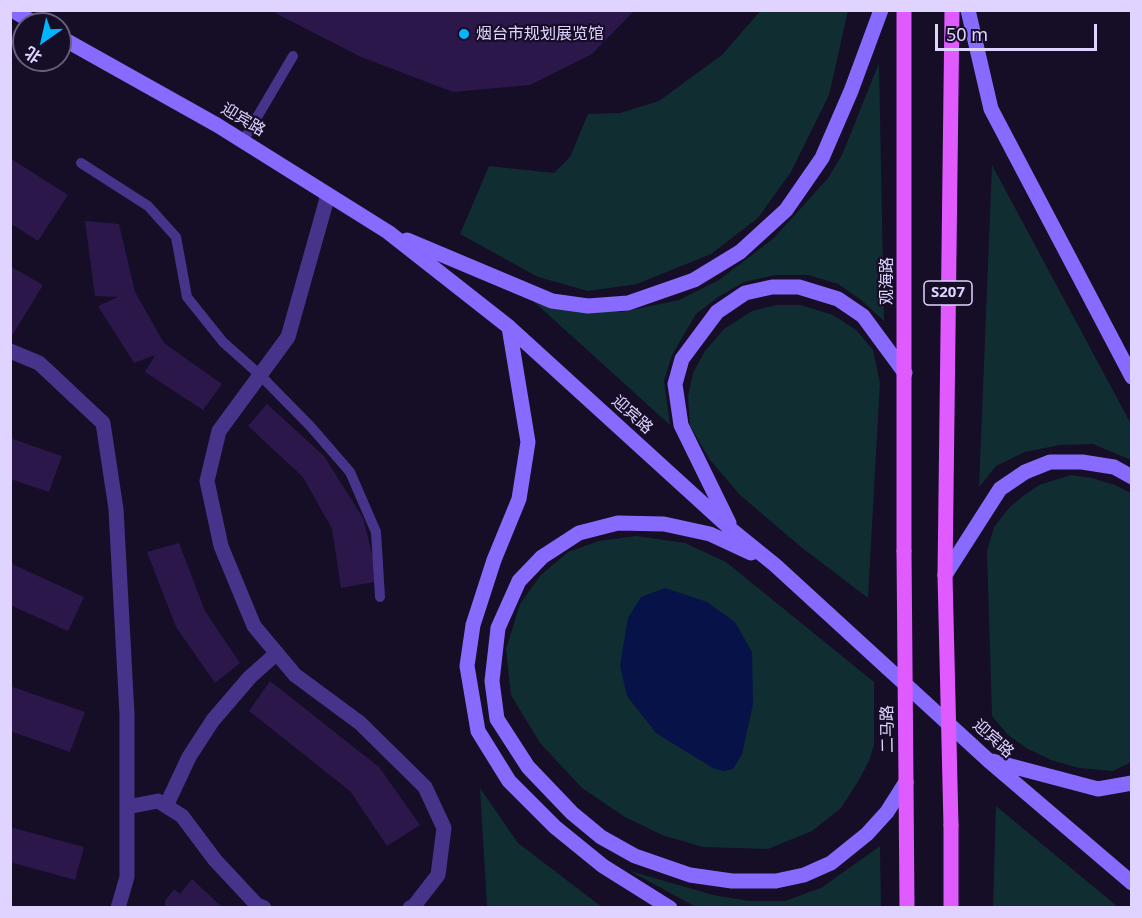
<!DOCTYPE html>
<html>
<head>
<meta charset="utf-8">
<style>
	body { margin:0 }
	#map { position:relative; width:1142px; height:918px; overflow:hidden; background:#160d27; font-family:"Noto Sans","Noto Sans SC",sans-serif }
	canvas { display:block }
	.frame { position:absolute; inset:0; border:12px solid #e0d3ff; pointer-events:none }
	.north { position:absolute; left:12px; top:12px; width:60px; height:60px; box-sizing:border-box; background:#160d27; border:2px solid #675c7d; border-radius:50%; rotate:214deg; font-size:16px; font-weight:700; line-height:24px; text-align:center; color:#e0d3ff }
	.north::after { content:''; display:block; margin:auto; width:21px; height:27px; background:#00b6fe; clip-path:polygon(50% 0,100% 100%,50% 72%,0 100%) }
	.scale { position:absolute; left:935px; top:24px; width:162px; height:27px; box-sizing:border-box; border:3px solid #e0d3ff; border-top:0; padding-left:8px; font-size:18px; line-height:21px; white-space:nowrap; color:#e0d3ff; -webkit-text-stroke:4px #160d27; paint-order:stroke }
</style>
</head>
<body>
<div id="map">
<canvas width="1142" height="918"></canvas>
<div class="frame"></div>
<div class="north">北</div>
<div class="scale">50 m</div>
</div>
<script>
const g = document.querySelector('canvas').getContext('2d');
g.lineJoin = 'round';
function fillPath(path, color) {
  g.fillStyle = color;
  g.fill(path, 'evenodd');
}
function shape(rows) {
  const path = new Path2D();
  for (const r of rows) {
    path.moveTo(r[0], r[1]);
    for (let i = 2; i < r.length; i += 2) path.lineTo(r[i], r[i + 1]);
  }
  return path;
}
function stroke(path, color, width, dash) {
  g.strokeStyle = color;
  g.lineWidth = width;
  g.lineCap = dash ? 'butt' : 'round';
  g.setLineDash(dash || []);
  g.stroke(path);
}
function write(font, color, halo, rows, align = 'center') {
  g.font = font + ' "Noto Sans","Noto Sans SC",sans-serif';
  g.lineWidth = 4.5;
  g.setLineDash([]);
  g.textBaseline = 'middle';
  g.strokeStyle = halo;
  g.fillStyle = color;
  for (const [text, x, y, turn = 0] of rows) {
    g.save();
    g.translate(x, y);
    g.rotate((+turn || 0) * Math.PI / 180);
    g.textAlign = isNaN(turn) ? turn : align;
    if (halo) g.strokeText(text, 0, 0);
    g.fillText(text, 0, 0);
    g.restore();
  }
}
fillPath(shape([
	[761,10,848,11,829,95,791,172,758,218,711,254,637,284,588,291,538,277,460,234,489,166,554,173,570,157,588,114,620,113,659,101,722,55],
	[879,63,884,321,861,300,838,284,808,275,776,275,744,282,718,297,696,314,672,355,664,381,670,425,532,300,597,311,621,312,679,300,719,280,774,238,828,178,842,155],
	[992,165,1131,424,1131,460,1093,444,1060,445,1025,452,996,466,979,487],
	[776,305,801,305,833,315,856,330,873,350,880,383,868,598,801,547,740,495,710,460,690,426,688,396,693,373,705,351,724,329,752,311],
	[1071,475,1092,478,1115,485,1131,493,1131,762,1113,771,1079,768,1051,760,1026,748,1007,734,992,716,987,551,994,527,1009,508,1023,496,1039,485],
	[636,536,685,543,726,562,874,682,874,745,869,761,859,780,841,808,812,831,768,849,703,847,662,835,625,817,582,788,540,743,511,695,506,649,520,604,541,575,568,552,599,541],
	[480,788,518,843,602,907,487,907],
	[996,806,1118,907,993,907],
	[880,846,881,907,696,907,630,871,713,895,749,901,785,901,821,888]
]), '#102d32');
fillPath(shape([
	[665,588,707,602,735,622,752,652,753,704,742,754,733,769,723,771,713,768,656,733,627,696,620,666,628,618,641,597]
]), '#061248');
fillPath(shape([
	[274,10,635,10,592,54,530,85,453,92,361,57,277,14],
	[10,158,68,195,38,241,10,223],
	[85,221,119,224,135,292,164,343,222,384,203,410,145,372,155,355,134,363,98,306,118,297,95,296],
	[10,266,43,285,10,339],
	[267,404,324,456,363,518,379,581,341,588,332,529,303,477,248,426],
	[10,438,62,456,49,492,10,479],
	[179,543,205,611,240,663,215,683,176,627,147,552],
	[10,563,84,597,68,631,10,605],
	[270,681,379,767,420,825,387,846,350,791,249,711],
	[10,686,85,712,70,752,10,731],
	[10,827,84,847,75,880,10,862],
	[192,879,223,908,165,908,165,901,174,889,180,894]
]), '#2b174a');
stroke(shape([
	[243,141,293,56],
	[81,163,148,206,176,237,187,297,223,342,260,375,311,427,350,472,376,532,380,597]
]), '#47348a', 10);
stroke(shape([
	[328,195,288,337,219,431,207,481,221,546,254,626,295,675,360,723,425,787,444,828,438,875,414,906,410,908],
	[10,351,39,363,103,423,116,509,127,715,127,877,118,908],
	[166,806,189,757,213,720,250,677,277,653],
	[127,807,158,801,182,816,215,860,257,905,264,908]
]), '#47348a', 15);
stroke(shape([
	[12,10,36,24],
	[968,10,991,109,1132,377],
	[60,37,217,125,388,232,509,327,733,531,775,565,988,760,1132,883],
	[407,240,552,301,588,306,628,303,694,280,740,252,786,210,822,158,851,91,881,10],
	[509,327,528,442,519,499,494,560,473,625,467,666,478,731,509,781,555,827,603,866,670,908],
	[729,523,681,425,675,384,682,359,717,312,745,293,772,287,799,287,838,299,863,316,905,373],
	[751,553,710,534,664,524,618,523,579,533,542,557,519,581,498,628,492,681,497,719,528,767,572,813,601,837,635,856,690,875,732,881,776,881,804,875,831,863,867,834,887,812,906,782],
	[945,575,1000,489,1025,472,1050,462,1082,462,1114,467,1132,477],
	[992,761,1098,789,1132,783]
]), '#896aff', 15);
stroke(shape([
	[904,10,904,551],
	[945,575,952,10],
	[906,782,907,908],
	[951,908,951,825]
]), '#df5aff', 15);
stroke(shape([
	[904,551,906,782],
	[945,575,951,825]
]), '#df5aff', 15);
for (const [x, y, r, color] of [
	[464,34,6,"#00b6fe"]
]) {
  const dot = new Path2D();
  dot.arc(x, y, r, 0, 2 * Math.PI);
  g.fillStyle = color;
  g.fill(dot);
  stroke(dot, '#160d27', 2);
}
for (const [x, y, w] of [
	[948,293,48]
]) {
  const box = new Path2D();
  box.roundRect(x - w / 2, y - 12, w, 24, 4.5);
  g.fillStyle = '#160d27';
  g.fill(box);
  stroke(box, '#e0d3ff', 1.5);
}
write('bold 15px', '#e0d3ff', null, [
	["S207",948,293]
]);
write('16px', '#e0d3ff', '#160d27', [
	["烟台市规划展览馆",476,34]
], 'left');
write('16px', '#e0d3ff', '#160d27', [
	["迎宾路",243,120,31],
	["观海路",887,281,-90],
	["迎宾路",632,415,42],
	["二马路",888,729,-91],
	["迎宾路",993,739,42]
]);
</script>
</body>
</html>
